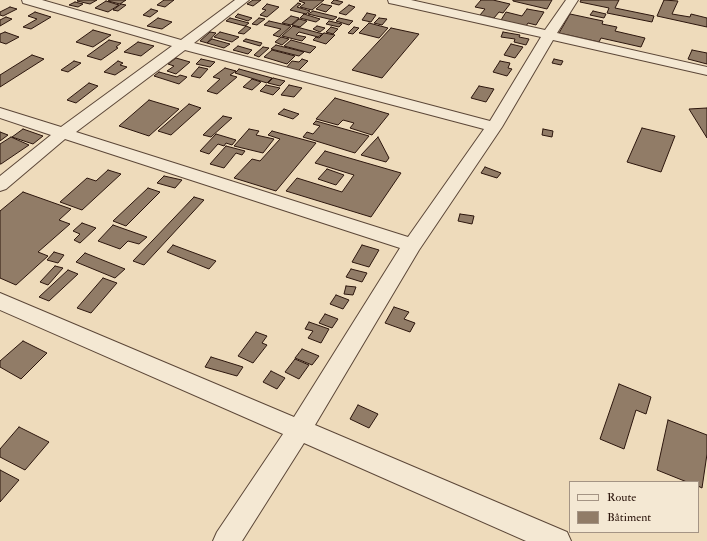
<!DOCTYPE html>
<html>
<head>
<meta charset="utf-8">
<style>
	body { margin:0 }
	#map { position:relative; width:707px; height:541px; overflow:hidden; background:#eedbbb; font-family:"IM FELL Double Pica",serif }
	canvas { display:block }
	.legend { position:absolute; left:569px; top:481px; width:130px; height:52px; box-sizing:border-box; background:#f4e8d3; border:1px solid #a49484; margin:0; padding:5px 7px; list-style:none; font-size:12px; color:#2c160d }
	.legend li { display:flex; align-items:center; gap:8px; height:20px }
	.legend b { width:20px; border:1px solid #a49484 }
</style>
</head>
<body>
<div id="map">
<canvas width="707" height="541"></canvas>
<ul class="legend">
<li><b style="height:5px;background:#f4e8d3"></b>Route</li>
<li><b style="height:11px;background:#917c67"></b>Bâtiment</li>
</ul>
</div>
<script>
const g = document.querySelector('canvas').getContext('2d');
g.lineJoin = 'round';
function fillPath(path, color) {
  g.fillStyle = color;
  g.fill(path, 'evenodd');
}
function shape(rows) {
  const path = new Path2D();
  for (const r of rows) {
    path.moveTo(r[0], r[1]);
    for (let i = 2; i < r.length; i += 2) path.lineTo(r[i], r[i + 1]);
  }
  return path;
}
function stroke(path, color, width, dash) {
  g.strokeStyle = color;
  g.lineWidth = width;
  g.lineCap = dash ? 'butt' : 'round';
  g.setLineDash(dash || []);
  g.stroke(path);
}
const building = shape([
	[78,0,97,0,90,4,77,1,78,0],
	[110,0,126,0,120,4,108,1,110,0],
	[164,0,174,0,165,7,157,5,164,0],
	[253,0,261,0,253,6,247,4,253,0],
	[300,0,324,0,312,10,300,7,305,3,299,1,300,0],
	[334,0,335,0,343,2,339,5,331,3,334,0],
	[481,0,493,0,510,4,503,13,499,12,494,18,480,15,485,9,475,7,481,0],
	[513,0,552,0,547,9,513,1,513,0],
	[581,0,619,0,615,8,654,16,652,22,607,13,609,8,580,2,581,0],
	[664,0,678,1,672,14,690,17,691,14,707,18,707,27,657,16,664,0],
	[106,1,119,5,108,12,95,8,106,1],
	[75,2,83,4,78,7,69,5,75,2],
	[298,3,301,4,297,7,310,11,306,14,290,10,298,3],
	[121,4,126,5,118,11,113,10,121,4],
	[267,4,279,7,267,17,260,15,266,10,262,9,267,4],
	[322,4,332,6,326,12,316,9,322,4],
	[349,5,355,7,346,15,339,13,349,5],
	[10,7,17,9,3,16,0,15,0,12,10,7],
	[151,9,158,11,150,17,143,15,151,9],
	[527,9,544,12,536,25,528,23,526,26,501,20,506,12,522,16,527,9],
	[313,11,337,17,333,20,308,14,313,11],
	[593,11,606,14,604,18,590,15,593,11],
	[35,12,51,17,31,29,23,27,37,19,28,16,35,12],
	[367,13,376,15,371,22,362,20,367,13],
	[238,14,252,18,248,21,235,17,238,14],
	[304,14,320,19,316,22,300,18,304,14],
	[570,14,603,21,602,24,617,27,615,31,645,38,641,47,601,38,599,42,559,33,570,14],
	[291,16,299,18,291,25,282,23,291,16],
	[6,17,12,19,0,26,0,20,6,17],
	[158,18,172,22,162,29,147,26,158,18],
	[230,18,249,23,245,26,226,21,230,18],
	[259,18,265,19,257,25,252,24,259,18],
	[339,18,353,21,349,25,336,21,339,18],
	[379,18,387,19,382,25,374,23,379,18],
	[299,19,307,21,300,27,292,25,299,19],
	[269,21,291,26,279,37,273,35,281,29,264,25,269,21],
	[329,21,342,24,339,27,326,24,329,21],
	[369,23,388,28,379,38,359,33,369,23],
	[246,26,251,28,244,34,238,33,246,26],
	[293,26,323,34,318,37,299,32,296,35,306,37,302,41,282,36,293,26],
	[317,26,325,28,320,32,313,29,317,26],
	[331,27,338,29,333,34,326,32,331,27],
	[354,27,359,28,353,34,348,33,354,27],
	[391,28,419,34,382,78,352,70,391,28],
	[93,30,111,35,93,47,76,42,93,30],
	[5,32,19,37,6,44,0,42,0,34,5,32],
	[210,32,216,33,207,43,200,41,210,32],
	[220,32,239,37,232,42,214,37,220,32],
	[503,32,520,35,519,37,529,39,526,45,514,42,515,39,501,37,503,32],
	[324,33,335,35,326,44,313,40,316,37,319,38,324,33],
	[281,37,289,39,282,45,275,42,281,37],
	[212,39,230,44,224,48,207,43,212,39],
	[246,39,262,43,260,46,243,41,246,39],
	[109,40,121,43,116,47,118,48,101,60,87,56,109,40],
	[291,40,316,47,310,53,284,46,291,40],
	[138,42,154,46,141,56,124,52,138,42],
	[511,44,523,47,515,58,504,55,511,44],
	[276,45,304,52,299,56,271,49,276,45],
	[238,46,252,50,248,54,233,50,238,46],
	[263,47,269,48,259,57,254,55,263,47],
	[272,50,295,56,287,64,264,57,272,50],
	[692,50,707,53,707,64,688,59,692,50],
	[32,55,44,59,0,87,0,75,32,55],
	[176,58,190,62,176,74,167,71,174,66,168,64,176,58],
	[201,59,215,62,210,67,196,64,201,59],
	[302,59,308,61,298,71,286,68,292,61,299,62,302,59],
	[554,59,563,61,561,65,552,63,554,59],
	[74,61,81,63,68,72,61,70,74,61],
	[118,61,123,63,120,65,127,67,115,75,104,72,118,61],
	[500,61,510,63,508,68,512,69,507,76,493,72,500,61],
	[199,67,208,69,200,78,191,76,199,67],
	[225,68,236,71,230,75,237,77,217,94,207,91,220,79,213,77,225,68],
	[239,69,272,78,267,83,235,73,239,69],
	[159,72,177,77,180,75,187,77,179,84,154,76,159,72],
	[273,78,285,81,280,86,268,83,273,78],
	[252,79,261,82,252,90,243,87,252,79],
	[89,83,98,86,76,103,67,100,89,83],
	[266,85,280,88,273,95,260,91,266,85],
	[289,85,302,88,294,97,281,95,289,85],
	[479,86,494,89,486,102,471,98,479,86],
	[335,98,389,114,372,135,350,128,354,123,343,120,338,125,316,119,335,98],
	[149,100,179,109,149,136,119,126,149,100],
	[189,104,201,108,171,135,158,131,189,104],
	[707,108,707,138,689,109,707,108],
	[284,109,299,114,293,119,278,114,284,109],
	[223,116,232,118,211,137,203,135,223,116],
	[316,121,369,136,355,153,303,137,307,132,313,134,320,126,313,124,316,121],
	[642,128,675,136,661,172,627,162,642,128],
	[23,129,43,136,33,144,12,137,23,129],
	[249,129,259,131,256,135,274,139,263,153,234,146,249,129],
	[543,129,553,131,552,137,542,135,543,129],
	[272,131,316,143,276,191,234,178,252,159,260,161,280,139,268,135,272,131],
	[0,132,8,135,0,141,0,132],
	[216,134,236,140,232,145,226,143,224,146,218,144,209,154,200,151,216,134],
	[11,137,29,145,1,164,0,164,0,144,11,137],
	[378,137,389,158,386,162,361,155,378,137],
	[226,146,245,151,242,155,236,153,224,168,210,164,226,146],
	[325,151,401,173,371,217,286,191,297,178,342,192,354,175,315,163,325,151],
	[485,167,501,173,497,178,481,173,485,167],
	[327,169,344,175,336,185,318,179,327,169],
	[108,170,121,174,82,210,60,202,87,178,96,181,108,170],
	[164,176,182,180,175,188,157,183,164,176],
	[148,188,160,192,126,226,113,221,148,188],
	[23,192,71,209,59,220,70,224,38,252,48,256,16,285,0,278,0,211,23,192],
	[194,197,204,200,144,265,133,261,194,197],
	[460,214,474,216,472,224,458,221,460,214],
	[82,223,96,228,80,243,74,240,80,234,73,231,82,223],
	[113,225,147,237,139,244,128,241,120,249,98,241,113,225],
	[173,245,216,261,209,269,167,252,173,245],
	[362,245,379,250,369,267,352,262,362,245],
	[54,252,64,255,58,263,47,260,54,252],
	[85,253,125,269,115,278,76,262,85,253],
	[55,266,63,268,48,285,40,282,55,266],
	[351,269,367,273,362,282,346,277,351,269],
	[68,270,78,274,49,301,39,297,68,270],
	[103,278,117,283,91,313,77,308,103,278],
	[346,286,356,287,353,295,344,294,346,286],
	[336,295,349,300,343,309,330,304,336,295],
	[394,307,409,312,404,319,415,323,410,332,385,323,394,307],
	[325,314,338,319,332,328,319,323,325,314],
	[309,322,329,329,321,343,308,338,313,331,305,329,309,322],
	[256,332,267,336,262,343,267,345,253,363,238,356,256,332],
	[23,341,47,353,21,379,0,367,0,361,23,341],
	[302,349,319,356,312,365,295,358,302,349],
	[211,357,243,367,237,376,205,367,211,357],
	[295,359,309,365,299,379,285,372,295,359],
	[271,371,285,378,277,389,263,382,271,371],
	[619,384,651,397,646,414,636,410,624,449,600,439,619,384],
	[358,405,378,414,369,428,350,419,358,405],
	[668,420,707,435,707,454,702,488,698,486,698,482,687,482,657,470,668,420],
	[19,427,49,442,25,470,0,457,0,449,19,427],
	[0,470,19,480,0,502,0,470]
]);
fillPath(building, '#917c67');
stroke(building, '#2c160d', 1);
const street = shape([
	[22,0,42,0,181,40,235,0,249,0,194,43,490,121,541,37,394,4,389,3,388,0,411,0,545,30,566,0,578,0,557,33,707,67,707,75,553,40,502,127,419,250,315,425,567,532,571,541,526,541,304,443,242,541,213,541,217,532,283,434,0,310,0,293,294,417,400,248,65,139,6,189,0,191,0,176,51,135,0,118,0,108,61,127,172,46,23,3,22,0],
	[185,50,484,129,408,237,76,132,185,50]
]);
stroke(street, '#5c4738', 2);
fillPath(street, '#f4e8d3');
</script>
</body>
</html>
